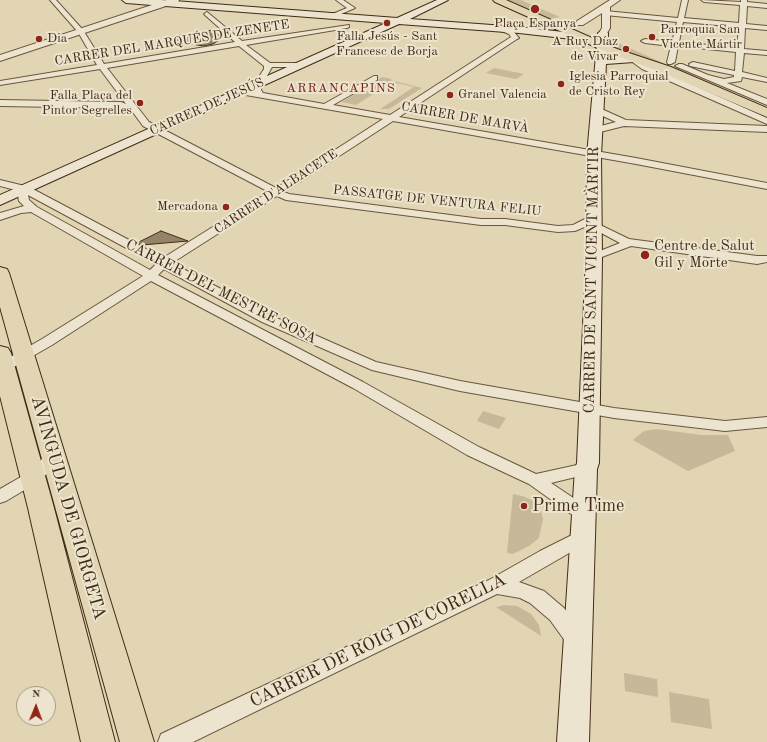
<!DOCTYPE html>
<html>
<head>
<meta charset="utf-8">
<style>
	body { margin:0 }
	#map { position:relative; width:767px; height:742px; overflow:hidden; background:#e1d5b4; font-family:"Old Standard TT",serif }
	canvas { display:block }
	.north { position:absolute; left:16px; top:686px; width:40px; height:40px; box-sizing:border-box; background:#ece4ce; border:1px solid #a89a84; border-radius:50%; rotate:1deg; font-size:11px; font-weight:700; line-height:16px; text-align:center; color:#422b16 }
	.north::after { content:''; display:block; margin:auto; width:14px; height:18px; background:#8f2418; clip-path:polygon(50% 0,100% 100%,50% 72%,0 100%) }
</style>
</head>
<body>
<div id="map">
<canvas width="767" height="742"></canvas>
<div class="north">N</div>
</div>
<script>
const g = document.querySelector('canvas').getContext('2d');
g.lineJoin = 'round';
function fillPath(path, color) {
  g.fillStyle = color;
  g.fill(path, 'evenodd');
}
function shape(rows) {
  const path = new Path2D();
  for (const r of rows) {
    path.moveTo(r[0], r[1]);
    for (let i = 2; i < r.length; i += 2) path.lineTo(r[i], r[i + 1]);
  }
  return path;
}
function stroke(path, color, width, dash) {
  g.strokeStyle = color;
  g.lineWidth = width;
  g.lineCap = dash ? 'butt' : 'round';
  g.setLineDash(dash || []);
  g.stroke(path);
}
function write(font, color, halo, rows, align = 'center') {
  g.font = font + ' "Old Standard TT",serif';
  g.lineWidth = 4;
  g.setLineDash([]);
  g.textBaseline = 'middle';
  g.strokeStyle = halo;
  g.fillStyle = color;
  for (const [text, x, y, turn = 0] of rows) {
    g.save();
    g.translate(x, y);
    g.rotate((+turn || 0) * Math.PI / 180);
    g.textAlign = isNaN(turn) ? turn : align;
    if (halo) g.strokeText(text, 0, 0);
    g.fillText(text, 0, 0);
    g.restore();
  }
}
fillPath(shape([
	[504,0,521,0,560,17,547,19],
	[616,42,690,75,718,89,659,64,616,48],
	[494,68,524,74,516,79,486,73],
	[382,77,392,79,390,80,422,88,389,109,380,109,414,87,392,82,379,90,365,87],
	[361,90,375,93,356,105,342,102],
	[483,411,506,418,499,429,477,421],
	[657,429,701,435,728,435,735,451,688,471,633,440,644,431],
	[513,494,522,496,532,500,541,511,543,519,539,538,529,546,513,554,507,553],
	[504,605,517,606,531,614,539,625,541,636,496,607],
	[624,673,657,679,658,697,625,691],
	[669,692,709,699,712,729,671,722]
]), '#c6b899');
const building = shape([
	[213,30,222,38,213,44,204,46,185,43,188,41,174,40,174,36,213,30],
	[161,231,188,241,142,245,137,243,161,231]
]);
fillPath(building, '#958368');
stroke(building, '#422b16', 1);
const minor = shape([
	[50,0,56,0,83,30,104,64,235,42,205,15,204,14,207,12,242,41,349,25,349,27,347,28,246,45,270,63,302,63,306,65,302,67,272,67,262,85,261,90,263,93,324,104,374,76,377,76,377,80,333,105,390,115,511,37,509,34,499,30,499,28,514,32,519,38,517,39,399,117,636,158,767,183,767,189,636,164,393,121,284,192,289,194,481,219,505,219,558,226,573,225,593,215,598,218,594,222,629,239,757,256,767,256,767,262,757,264,631,246,594,260,590,259,588,257,590,255,620,243,590,227,589,225,575,231,558,232,505,225,481,225,286,200,277,196,172,263,272,316,376,362,460,381,614,408,725,421,767,417,767,427,725,431,614,418,460,391,372,370,262,322,164,269,158,275,363,382,479,447,536,474,586,463,592,465,594,469,592,473,551,483,590,509,592,514,590,519,584,521,578,519,529,484,467,455,353,388,151,281,52,345,5,372,0,373,0,363,42,339,143,276,31,212,21,213,0,220,0,213,24,206,19,201,18,195,19,191,0,186,0,180,29,187,163,258,269,192,143,126,132,111,121,108,0,106,0,100,121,102,126,104,100,69,0,85,0,81,97,65,78,32,50,0],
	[239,46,264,66,264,69,254,85,254,91,243,90,239,92,240,94,383,119,276,188,149,122,107,68,239,46],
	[28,195,156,264,150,270,37,207,29,200,28,195],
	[336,0,343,0,355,8,334,17,330,17,330,15,347,8,336,0],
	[682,0,688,0,684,18,739,23,740,5,704,2,701,0,741,2,741,0,747,0,747,2,767,4,767,8,747,6,746,24,767,26,767,30,745,28,744,49,767,51,767,55,744,53,742,72,767,78,767,82,742,77,741,81,727,83,767,99,767,105,675,66,679,64,682,64,708,75,724,79,734,77,734,75,690,66,689,64,693,62,735,71,736,52,678,46,675,62,671,64,668,64,667,62,671,46,645,43,641,41,645,39,672,42,677,22,605,15,602,13,605,11,678,18,682,0],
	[683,22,739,27,737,48,679,42,683,22],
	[631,57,637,57,648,65,767,118,767,124,642,69,631,61,631,57],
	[597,107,626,120,767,126,767,132,624,126,596,133,593,132,592,130,593,128,616,122,594,112,593,110,597,107],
	[52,449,58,451,60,455,54,467,38,482,6,501,0,503,0,489,26,474,42,459,46,451,52,449],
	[584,529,590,531,593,536,590,541,519,582,544,591,564,608,582,633,585,639,582,645,575,648,568,645,550,620,530,603,520,598,497,594,193,742,158,742,161,734,489,580,540,551,584,529]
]);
const tertiary = shape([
	[167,0,179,0,178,2,0,61,0,55,167,0],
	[610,0,620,0,610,7,610,28,606,35,600,35,599,33,602,28,602,13,583,25,577,25,576,23,577,21,610,0]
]);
const secondary = shape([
	[122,0,161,0,397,18,437,0,448,0,410,19,519,27,581,34,586,37,581,40,519,33,399,24,0,205,0,195,386,23,126,3,122,0],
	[603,30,608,33,607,57,634,56,639,59,634,62,606,64,601,155,602,257,599,463,597,469,589,742,557,742,575,469,577,463,586,257,587,155,598,33,603,30]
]);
const primary = shape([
	[493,0,506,0,617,49,671,67,767,108,767,117,663,73,609,53,495,2,493,0],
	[0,267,7,269,9,273,154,742,120,742,0,307,0,267],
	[0,346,8,348,11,353,54,508,115,742,81,742,28,508,0,396,0,346]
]);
stroke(minor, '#6a563e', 2);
stroke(tertiary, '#6a563e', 2);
stroke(secondary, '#422b16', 2);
stroke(primary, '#422b16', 2);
fillPath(minor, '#ece4ce');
fillPath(tertiary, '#ece4ce');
fillPath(secondary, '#ece4ce');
fillPath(primary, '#e1d5b4');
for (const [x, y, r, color] of [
	[535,9,5,"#8f2418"],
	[387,23,4,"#8f2418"],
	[652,37,4,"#8f2418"],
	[39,39,4,"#8f2418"],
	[626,49,4,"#8f2418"],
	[561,84,4,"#8f2418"],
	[450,95,4,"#8f2418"],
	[140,103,4,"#8f2418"],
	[226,207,4,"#8f2418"],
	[645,255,5,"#8f2418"],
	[524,506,4,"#8f2418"]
]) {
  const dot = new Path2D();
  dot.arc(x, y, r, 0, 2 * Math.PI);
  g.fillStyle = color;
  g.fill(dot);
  stroke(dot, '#ece4ce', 1.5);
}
write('13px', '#422b16', '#ece4ce', [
	["Plaça Espanya",535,24,"center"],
	["Parroquia San",660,30],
	["Vicente Mártir",660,45],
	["Falla Jesús - Sant",387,37,"center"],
	["Francesc de Borja",387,52,"center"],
	["Dia",47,39],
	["A Ruy Díaz",618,42,"right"],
	["de Vivar",618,57,"right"],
	["Iglesia Parroquial",569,77],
	["de Cristo Rey",569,92],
	["Granel Valencia",458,95],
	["Falla Plaça del",132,96,"right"],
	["Pintor Segrelles",132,111,"right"],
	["Mercadona",218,207,"right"]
], 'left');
write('13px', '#422b16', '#ece4ce', [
	["CARRER DEL MARQUÉS DE ZENETE",172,43,-9],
	["CARRER DE JESÚS",207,107,-24],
	["CARRER DE MARVÀ",465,118,10],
	["CARRER D'ALBACETE",276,192,-33],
	["PASSATGE DE VENTURA FELIU",437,201,6]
]);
g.letterSpacing = '1px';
write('13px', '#7a1f14', '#ece4ce', [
	["ARRANCAPINS",341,89]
]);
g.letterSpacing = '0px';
write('15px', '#422b16', '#ece4ce', [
	["Centre de Salut",654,246],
	["Gil y Morte",654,263]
], 'left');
write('15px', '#422b16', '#ece4ce', [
	["CARRER DE SANT VICENT MÀRTIR",592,280,-89],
	["CARRER DEL MESTRE SOSA",221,292,27]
]);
write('18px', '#422b16', '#ece4ce', [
	["Prime Time",532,506]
], 'left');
write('18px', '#422b16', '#ece4ce', [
	["AVINGUDA DE GIORGETA",68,508,74],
	["CARRER DE ROIG DE CORELLA",378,641,-26]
]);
</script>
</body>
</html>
